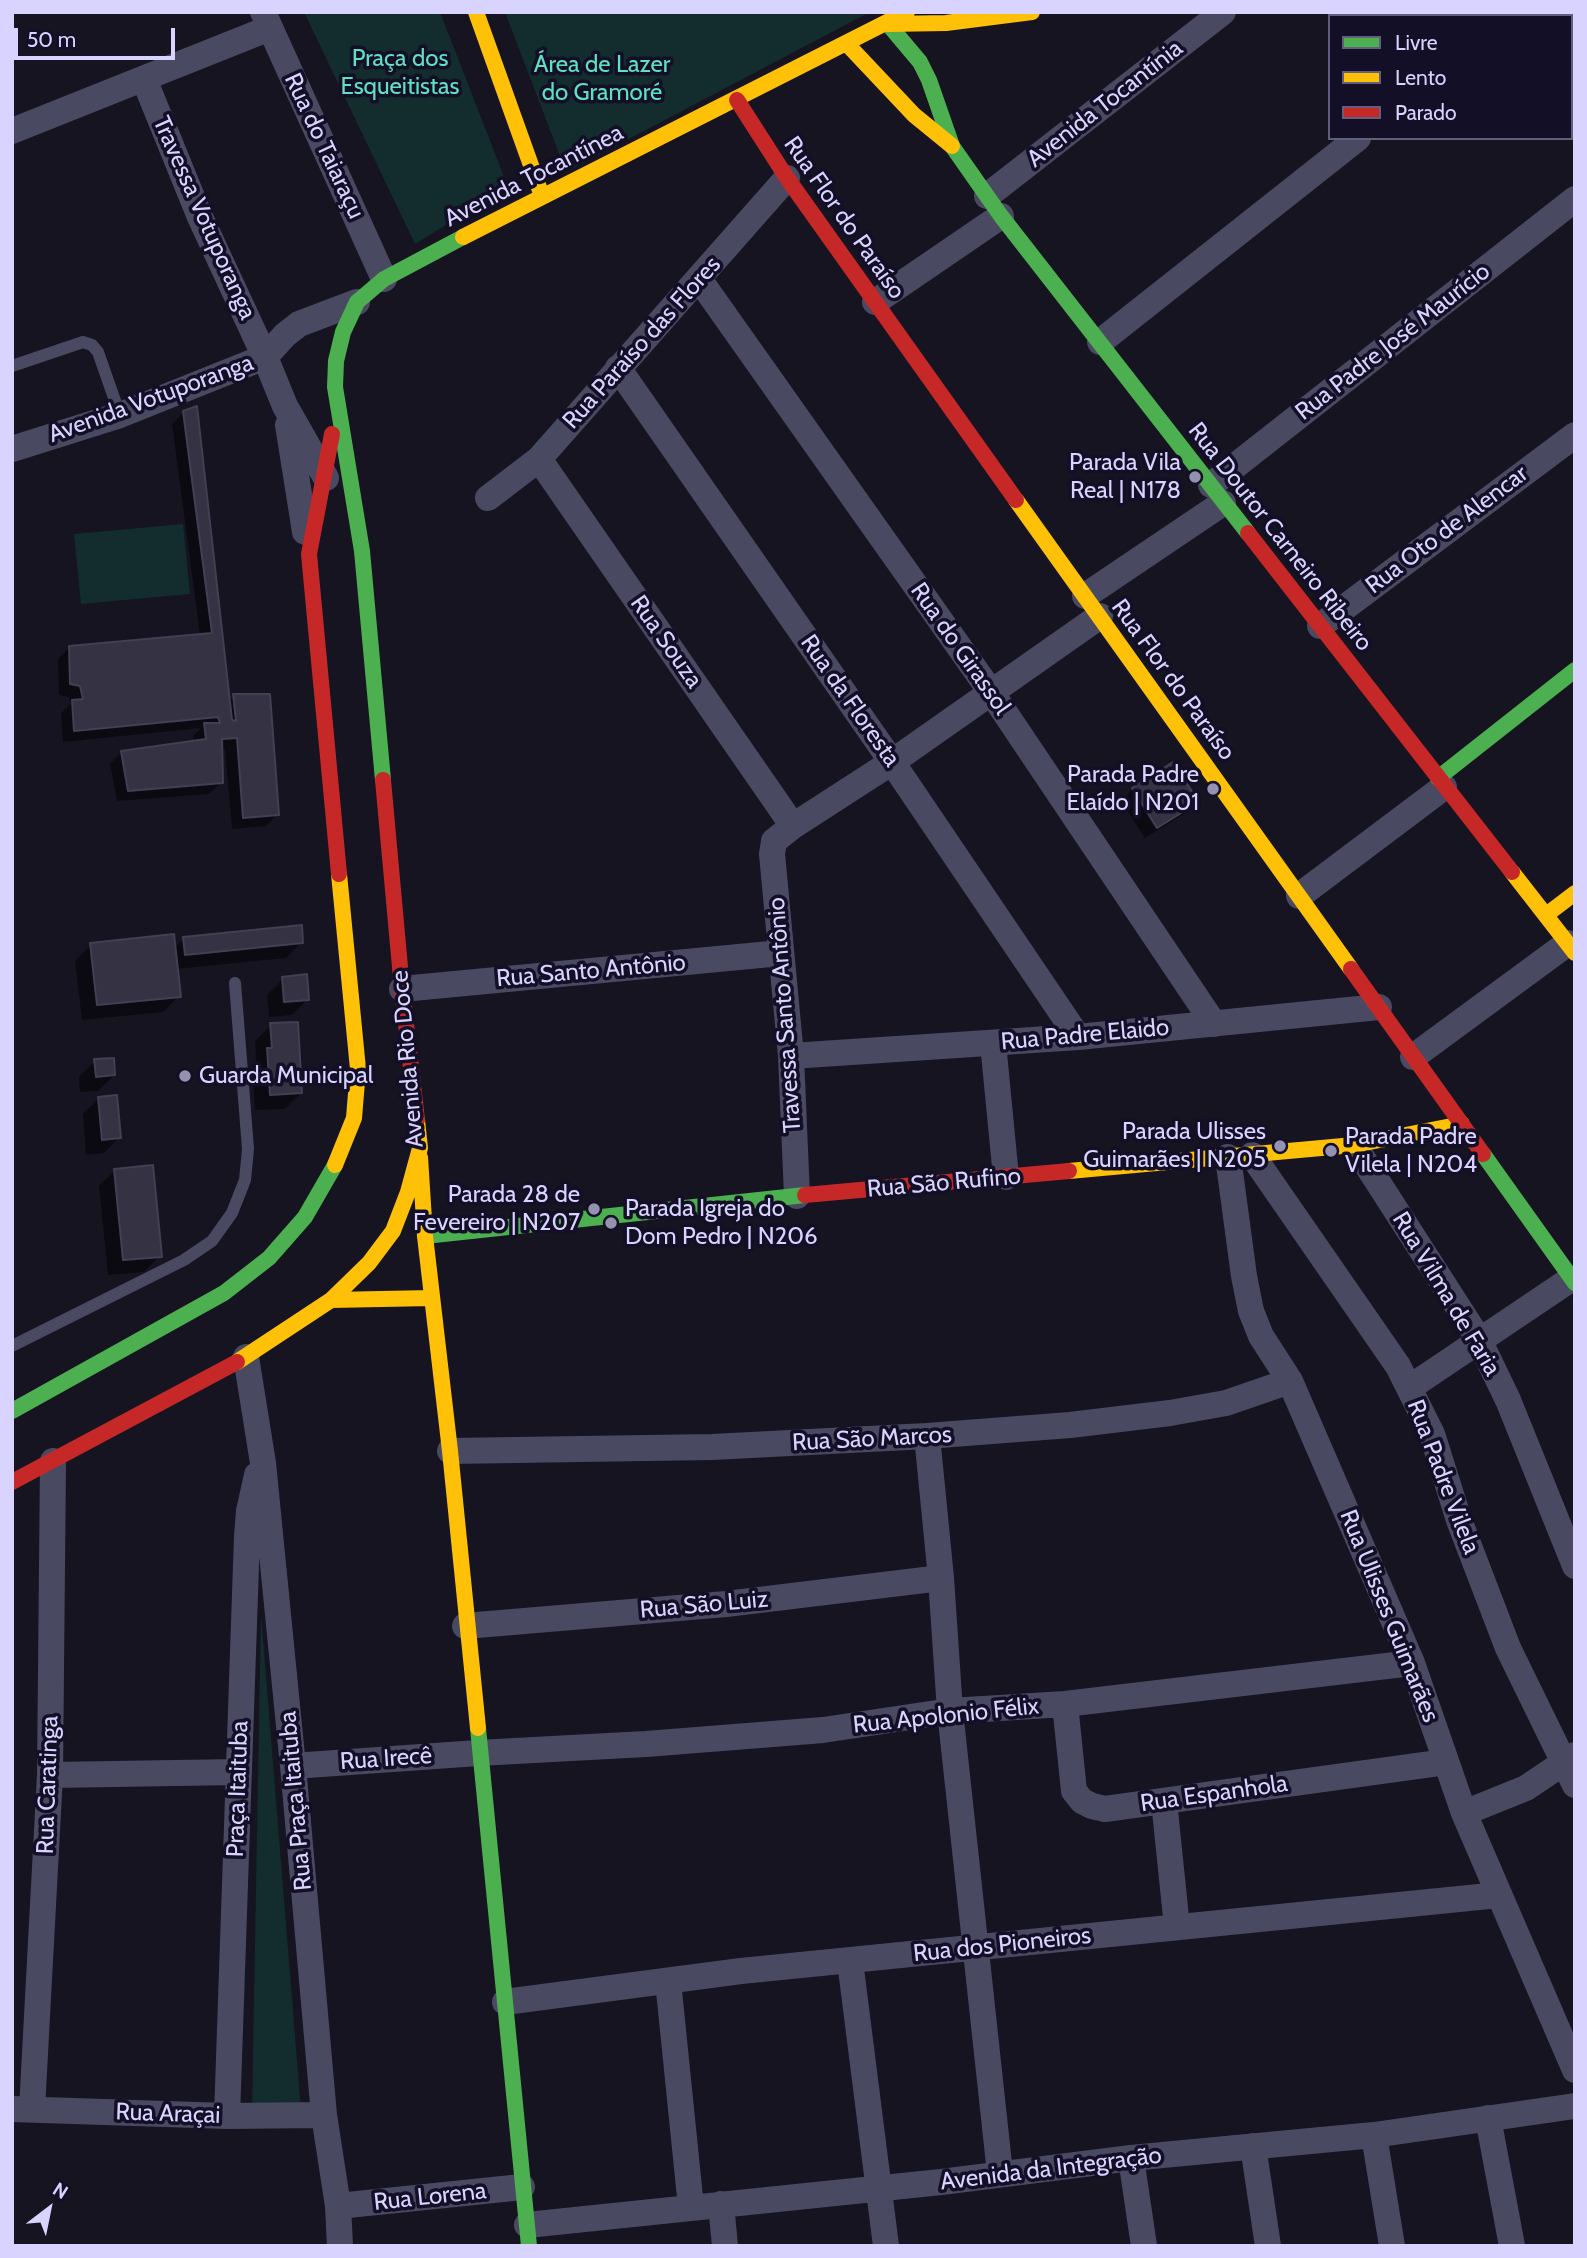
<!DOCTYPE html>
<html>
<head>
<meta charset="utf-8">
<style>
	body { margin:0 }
	#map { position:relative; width:1587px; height:2258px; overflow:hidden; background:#161421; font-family:Cabin,sans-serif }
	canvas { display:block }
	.frame { position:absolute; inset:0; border:14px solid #d9d4ff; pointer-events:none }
	.legend { position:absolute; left:1328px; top:14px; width:245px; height:126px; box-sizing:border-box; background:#130f26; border:2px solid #625e7d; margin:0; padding:9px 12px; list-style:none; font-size:21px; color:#d9d4ff }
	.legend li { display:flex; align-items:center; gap:14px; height:35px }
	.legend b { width:35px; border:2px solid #625e7d }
	.north { position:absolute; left:14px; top:2174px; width:70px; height:70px; -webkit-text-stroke:5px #130f26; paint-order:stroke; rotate:32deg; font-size:19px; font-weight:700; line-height:28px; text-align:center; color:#d9d4ff }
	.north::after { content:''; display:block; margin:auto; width:24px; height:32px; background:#d9d4ff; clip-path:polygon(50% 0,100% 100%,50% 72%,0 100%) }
	.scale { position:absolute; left:14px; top:28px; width:161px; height:32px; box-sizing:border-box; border:4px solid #d9d4ff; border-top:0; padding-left:9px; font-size:21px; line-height:24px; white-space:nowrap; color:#d9d4ff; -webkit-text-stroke:5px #130f26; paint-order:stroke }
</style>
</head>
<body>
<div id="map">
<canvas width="1587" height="2258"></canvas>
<div class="frame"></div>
<ul class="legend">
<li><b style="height:9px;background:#4caf50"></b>Livre</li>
<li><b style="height:9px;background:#ffc107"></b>Lento</li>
<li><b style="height:9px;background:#c62828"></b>Parado</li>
</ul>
<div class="north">N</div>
<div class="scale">50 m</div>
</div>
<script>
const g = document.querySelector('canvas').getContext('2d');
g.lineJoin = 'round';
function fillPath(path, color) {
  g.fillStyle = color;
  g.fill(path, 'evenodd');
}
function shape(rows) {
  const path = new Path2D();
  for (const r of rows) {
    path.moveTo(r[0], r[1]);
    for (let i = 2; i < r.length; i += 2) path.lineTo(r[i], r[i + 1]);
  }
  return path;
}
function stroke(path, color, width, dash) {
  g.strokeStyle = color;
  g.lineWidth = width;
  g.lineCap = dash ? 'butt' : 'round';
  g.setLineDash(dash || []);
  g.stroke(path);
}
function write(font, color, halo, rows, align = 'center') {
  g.font = font + ' Cabin,sans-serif';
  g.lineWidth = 7;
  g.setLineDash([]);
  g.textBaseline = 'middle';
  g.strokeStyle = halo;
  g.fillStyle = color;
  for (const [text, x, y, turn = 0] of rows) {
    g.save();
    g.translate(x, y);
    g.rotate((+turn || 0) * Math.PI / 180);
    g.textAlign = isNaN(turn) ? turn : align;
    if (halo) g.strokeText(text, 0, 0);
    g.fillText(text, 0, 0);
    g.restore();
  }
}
fillPath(shape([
	[304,12,440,12,508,187,415,244],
	[505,12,870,12,566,172],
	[183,524,190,594,81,604,74,534],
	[261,1614,301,2110,252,2107]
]), '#132c2d');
fillPath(shape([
	[184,412,229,701,234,695,278,814,266,826,232,829,225,749,220,749,221,783,209,794,117,801,110,764,122,752,194,742,193,736,201,728,63,742,61,713,71,704,69,697,59,695,58,659,70,647,200,635,172,424],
	[1172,764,1196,801,1185,813,1145,838,1121,801,1133,789],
	[184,939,302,942,286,958,176,969,179,996,163,1012,82,1020,75,961,91,945,174,948],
	[283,979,308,999,292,1015,269,1017,267,995],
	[271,1025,301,1093,285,1109,255,1110,252,1066,256,1061,255,1041],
	[95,1061,114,1075,98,1091,80,1092,79,1077],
	[99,1098,119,1138,104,1153,86,1155,83,1114],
	[115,1170,160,1256,144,1272,108,1275,99,1186]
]), '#0007');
const building = shape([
	[197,406,232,720,236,721,233,694,270,694,279,815,243,818,237,738,222,739,223,783,128,791,121,751,206,739,204,723,220,723,218,717,74,731,72,700,83,699,80,686,70,684,69,646,212,633,183,411,197,406],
	[1173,762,1199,802,1157,828,1132,788,1173,762],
	[302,925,303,943,185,955,183,937,302,925],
	[174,934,181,997,97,1005,90,943,174,934],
	[307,974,309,1000,284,1002,282,977,307,974],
	[298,1022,302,1093,270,1095,267,1048,272,1048,270,1023,298,1022],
	[114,1058,115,1075,96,1077,94,1059,114,1058],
	[117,1095,121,1138,102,1140,98,1097,117,1095],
	[153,1165,162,1257,123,1260,114,1169,153,1165]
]);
fillPath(building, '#343243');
stroke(building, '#433f54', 2);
stroke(shape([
	[12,366,83,342,92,345,98,352,120,415],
	[12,1346,184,1260,212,1241,232,1213,245,1180,248,1149,235,983]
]), '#4a4962', 12);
stroke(shape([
	[263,12,384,279],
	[1514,16,1518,12],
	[1571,70,1575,75],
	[144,79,200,217,265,357,285,406,326,478],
	[12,131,270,28],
	[987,196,1223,12],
	[699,279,991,692,1214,1024],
	[875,302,1001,216],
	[1100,342,1358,138],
	[618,368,892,762,1078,1037],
	[288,425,305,532],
	[12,449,120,415,265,357,285,335,299,324,357,302],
	[539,459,793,826],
	[1211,485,1575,199],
	[488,498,539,459,787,178],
	[1085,596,1223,503],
	[1320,626,1575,435],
	[1299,896,1444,787],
	[402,989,781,953],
	[993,1043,1006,1177],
	[791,1056,1078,1037,1379,1007],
	[1413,1057,1568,943],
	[1354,1145,1478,1338,1508,1400,1575,1566],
	[1252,1155,1398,1366,1432,1434,1459,1520,1508,1648,1575,1785],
	[1228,1157,1244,1276,1251,1311,1261,1336,1290,1381,1412,1663,1464,1813,1575,2070],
	[797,1196,791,1056,772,854,774,841,793,826,892,762,1100,616],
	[246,1357,263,1463,293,1766,324,2115,338,2206,340,2246],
	[1409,1388,1571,1279],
	[927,1436,941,1578,950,1711,1000,2173],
	[450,1451,712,1447,927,1436,1070,1425,1170,1413,1226,1403,1290,1381],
	[465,1626,726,1604,941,1578],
	[1065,1704,1074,1791,1082,1801,1092,1806,1105,1809,1446,1762],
	[293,1766,478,1753,646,1744,823,1730,950,1711,1065,1704,1412,1663],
	[50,1775,239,1772],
	[1164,1801,1177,1927],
	[1464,1813,1526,1788,1575,1755],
	[850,1961,886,2246],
	[668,1981,691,2207],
	[505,2002,741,1971,1499,1895],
	[12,2109,227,2116,324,2115],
	[32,2109,50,1775,53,1461],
	[227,2116,247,1536,249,1511,257,1475],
	[1488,2118,1512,2246],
	[1374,2135,1392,2246],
	[1253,2146,1268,2246],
	[1131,2158,1144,2246],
	[721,2204,725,2246],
	[338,2206,522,2187],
	[527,2225,941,2182,1131,2158,1374,2135,1575,2106]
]), '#4a4962', 26);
stroke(shape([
	[888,24,920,62,929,80,952,146,1001,216,1248,533],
	[1438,778,1575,670],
	[383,780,362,551,335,387,336,361,343,332,357,302,384,279,463,237],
	[1483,1154,1575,1283],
	[425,1236,805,1195],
	[12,1411,224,1293,269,1258,305,1217,335,1165],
	[478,1728,529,2246]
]), '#4caf50', 16);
stroke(shape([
	[476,12,542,196],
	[888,24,946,23,1032,12],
	[847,44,914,115,952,146],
	[463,237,907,12],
	[1016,500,1351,969],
	[1512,872,1575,953],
	[1546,915,1575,893],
	[420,1157,425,1236,450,1451,478,1728],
	[335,1165,354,1118,358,1069,339,874],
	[1069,1171,1354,1145,1462,1124],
	[331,1300,432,1298],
	[237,1362,331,1300,369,1263,393,1231,408,1192,420,1148,417,1120]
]), '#ffc107', 16);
stroke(shape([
	[737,100,787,178,1016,500],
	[332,434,309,554,339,874],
	[1248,533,1512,872],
	[383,780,402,989,417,1120],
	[1351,969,1483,1154],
	[805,1195,1069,1171],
	[12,1482,237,1362]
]), '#c62828', 16);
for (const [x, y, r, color] of [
	[1195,477,7,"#9591b1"],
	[1213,789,7,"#9591b1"],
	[185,1076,7,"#9591b1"],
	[1280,1146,7,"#9591b1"],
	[1331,1151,7,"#9591b1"],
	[594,1209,7,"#9591b1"],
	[611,1223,7,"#9591b1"]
]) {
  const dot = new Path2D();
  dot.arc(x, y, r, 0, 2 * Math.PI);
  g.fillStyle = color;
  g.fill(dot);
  stroke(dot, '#130f26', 2.5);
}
write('24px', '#5fe0c0', '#130f26', [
	["Praça dos",400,59],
	["Esqueitistas",400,87],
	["Área de Lazer",602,65],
	["do Gramoré",602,93]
]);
write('24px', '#d9d4ff', '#130f26', [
	["Avenida Tocantínia",1105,104,-38],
	["Rua do Taiaraçu",324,146,65],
	["Avenida Tocantínea",534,176,-27],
	["Travessa Votuporanga",204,218,66],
	["Rua Flor do Paraíso",844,218,55],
	["Rua Padre José Maurício",1393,342,-38],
	["Rua Paraíso das Flores",642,343,-48],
	["Avenida Votuporanga",151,399,-20],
	["Rua Oto de Alencar",1447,530,-37],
	["Rua Doutor Carneiro Ribeiro",1280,537,52],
	["Rua Souza",666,642,55],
	["Rua do Girassol",960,649,55],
	["Rua Flor do Paraíso",1173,680,54],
	["Rua da Floresta",850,701,55],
	["Rua Santo Antônio",591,971,-5],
	["Travessa Santo Antônio",785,1015,-94],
	["Rua Padre Elaido",1085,1035,-5],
	["Avenida Rio Doce",408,1059,-95],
	["Rua São Rufino",944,1183,-5],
	["Rua Vilma de Faria",1446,1294,59],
	["Rua São Marcos",872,1439,-3],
	["Rua Padre Vilela",1443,1477,69],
	["Rua São Luiz",704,1605,-5],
	["Rua Ulisses Guimarães",1389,1616,68],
	["Rua Apolonio Félix",946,1716,-6],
	["Rua Irecê",386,1759,-4],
	["Rua Caratinga",48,1785,-88],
	["Praça Itaituba",238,1789,-88],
	["Rua Espanhola",1214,1794,-8],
	["Rua Praça Itaituba",296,1801,-95],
	["Rua dos Pioneiros",1002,1945,-6],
	["Rua Araçai",168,2114,2],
	["Avenida da Integração",1051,2169,-7],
	["Rua Lorena",430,2197,-6]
]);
write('24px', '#d9d4ff', '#130f26', [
	["Parada Vila",1181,463],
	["Real | N178",1181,491],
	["Parada Padre",1199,775],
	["Elaído | N201",1199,803],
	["Guarda Municipal",199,1076,"left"],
	["Parada Ulisses",1266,1132],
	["Guimarães | N205",1266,1160],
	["Parada Padre",1345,1137,"left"],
	["Vilela | N204",1345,1165,"left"],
	["Parada 28 de",580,1195],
	["Fevereiro | N207",580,1223],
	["Parada Igreja do",625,1209,"left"],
	["Dom Pedro | N206",625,1237,"left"]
], 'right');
</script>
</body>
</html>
